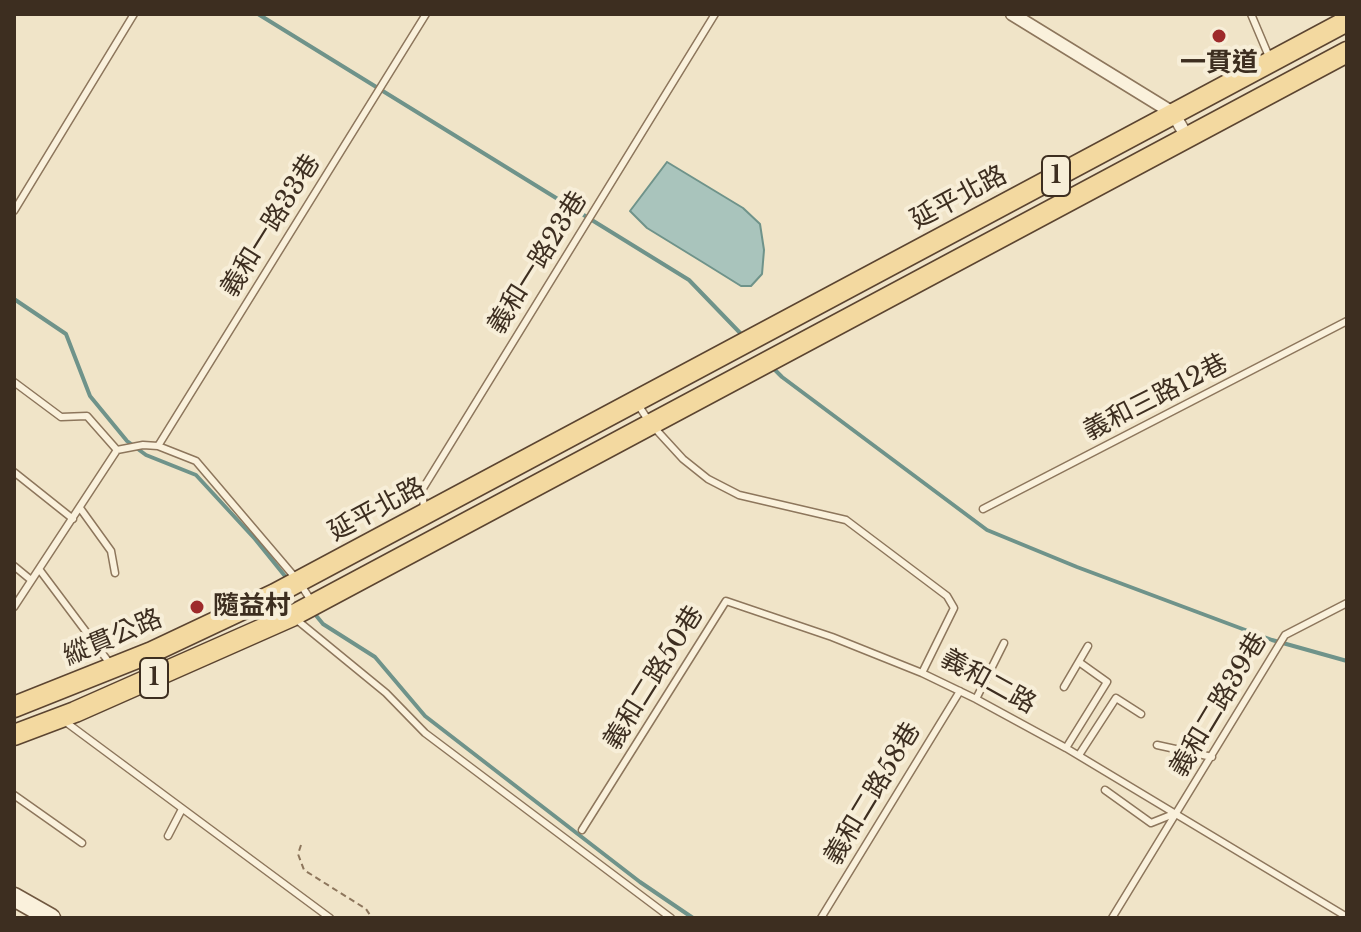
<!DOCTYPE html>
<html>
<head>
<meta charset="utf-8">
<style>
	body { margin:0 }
	#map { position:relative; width:1361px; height:932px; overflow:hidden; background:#f0e4c8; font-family:"Libre Baskerville",serif }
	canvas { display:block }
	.frame { position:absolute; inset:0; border:16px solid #3d2e20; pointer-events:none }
</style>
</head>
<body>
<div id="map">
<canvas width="1361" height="932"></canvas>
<div class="frame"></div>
</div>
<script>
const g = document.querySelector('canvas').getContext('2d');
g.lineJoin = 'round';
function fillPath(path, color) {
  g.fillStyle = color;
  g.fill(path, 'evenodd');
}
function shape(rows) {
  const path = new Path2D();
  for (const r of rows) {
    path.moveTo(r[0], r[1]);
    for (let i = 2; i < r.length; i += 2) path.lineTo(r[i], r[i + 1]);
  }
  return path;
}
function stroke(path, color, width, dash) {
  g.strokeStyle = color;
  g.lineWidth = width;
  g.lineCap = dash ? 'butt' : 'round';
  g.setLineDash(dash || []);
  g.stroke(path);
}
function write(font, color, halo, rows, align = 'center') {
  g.font = font + ' "Libre Baskerville","Noto Sans TC",serif';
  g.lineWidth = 8;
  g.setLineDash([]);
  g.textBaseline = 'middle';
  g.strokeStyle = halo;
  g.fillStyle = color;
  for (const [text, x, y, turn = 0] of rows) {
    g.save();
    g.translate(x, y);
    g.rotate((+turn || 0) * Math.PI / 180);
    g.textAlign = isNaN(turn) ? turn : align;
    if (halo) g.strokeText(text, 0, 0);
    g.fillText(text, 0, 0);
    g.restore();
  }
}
const water = shape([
	[667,162,743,208,760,224,764,250,762,274,751,286,741,286,704,263,647,228,630,211,667,162]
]);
fillPath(water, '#a9c4bc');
stroke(water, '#6f938a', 2);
stroke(shape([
	[258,14,689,280,744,337],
	[14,299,66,334,90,396,127,441,146,455,196,475,255,539,289,581],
	[772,367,782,377,987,530,1077,567,1272,640,1347,661],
	[314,613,323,624,375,657,425,716,640,882,693,918]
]), '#6f938a', 4);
const lane = shape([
	[1251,14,1270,59],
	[14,211,134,14],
	[14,382,61,417,87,416,117,450],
	[637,403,650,423,683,459,708,479,739,495,846,520,947,596,954,608,922,673,976,699,1066,748,1347,917],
	[158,446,196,461,299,582,312,602],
	[14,472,73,519],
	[80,508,111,551,115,573],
	[424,508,422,490,715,14],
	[983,509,1347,321],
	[14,566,31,580],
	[39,569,111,665],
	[278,598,292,616,386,693,425,733,671,918],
	[14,607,117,450,143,445,158,446,426,14],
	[1064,687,1088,646],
	[976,699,1004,643],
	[63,720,330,918],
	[1157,745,1212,757],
	[1066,748,1107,682,1079,662],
	[1079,755,1116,698,1141,714],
	[1105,790,1151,823,1176,813],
	[14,795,82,843],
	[582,830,726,601,832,637,922,673],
	[168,836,182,809],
	[821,918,960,691],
	[1112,918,1285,635,1347,603]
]);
const street = shape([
	[1012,14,1173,113,1187,137]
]);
const secondary = shape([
	[14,897,51,918]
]);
const primary = shape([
	[14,707,152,652,275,594,1347,21],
	[14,735,75,712,292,616,1347,52]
]);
stroke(lane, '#8d765c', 9);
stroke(street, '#8d765c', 15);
stroke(secondary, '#6f573f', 21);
stroke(primary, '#5b4430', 23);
stroke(shape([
	[301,845,298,854,304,870,366,909,372,918]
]), '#8d765c', 2, [6, 4]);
stroke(lane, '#faf1dc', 6);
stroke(street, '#faf1dc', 12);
stroke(secondary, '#faf1dc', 18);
stroke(primary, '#f3d9a0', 20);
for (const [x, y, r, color] of [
	[1219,36,8,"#9e2a2b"],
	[197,607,8,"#9e2a2b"]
]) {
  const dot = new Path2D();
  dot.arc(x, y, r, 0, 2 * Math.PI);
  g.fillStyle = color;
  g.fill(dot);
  stroke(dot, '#f7eed8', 3);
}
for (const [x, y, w] of [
	[1056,176,28],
	[154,678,28]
]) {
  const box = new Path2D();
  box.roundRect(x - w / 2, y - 20, w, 40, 6);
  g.fillStyle = '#f7eed8';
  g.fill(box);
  stroke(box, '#3d2e20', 2);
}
write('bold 24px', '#3d2e20', null, [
	["1",1056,176],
	["1",154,678]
]);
write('bold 26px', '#3d2e20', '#f7eed8', [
	["一貫道",1219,64],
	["隨益村",213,607,"left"]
]);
write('26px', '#3d2e20', '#f7eed8', [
	["延平北路",959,198,-28],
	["義和一路33巷",271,226,-58],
	["義和一路23巷",538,263,-58],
	["義和三路12巷",1156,398,-27],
	["延平北路",377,510,-28],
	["縱貫公路",113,638,-23],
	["義和二路50巷",654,678,-58],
	["義和二路",988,682,29],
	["義和二路39巷",1219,705,-59],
	["義和二路58巷",873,794,-59]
]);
</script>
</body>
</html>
